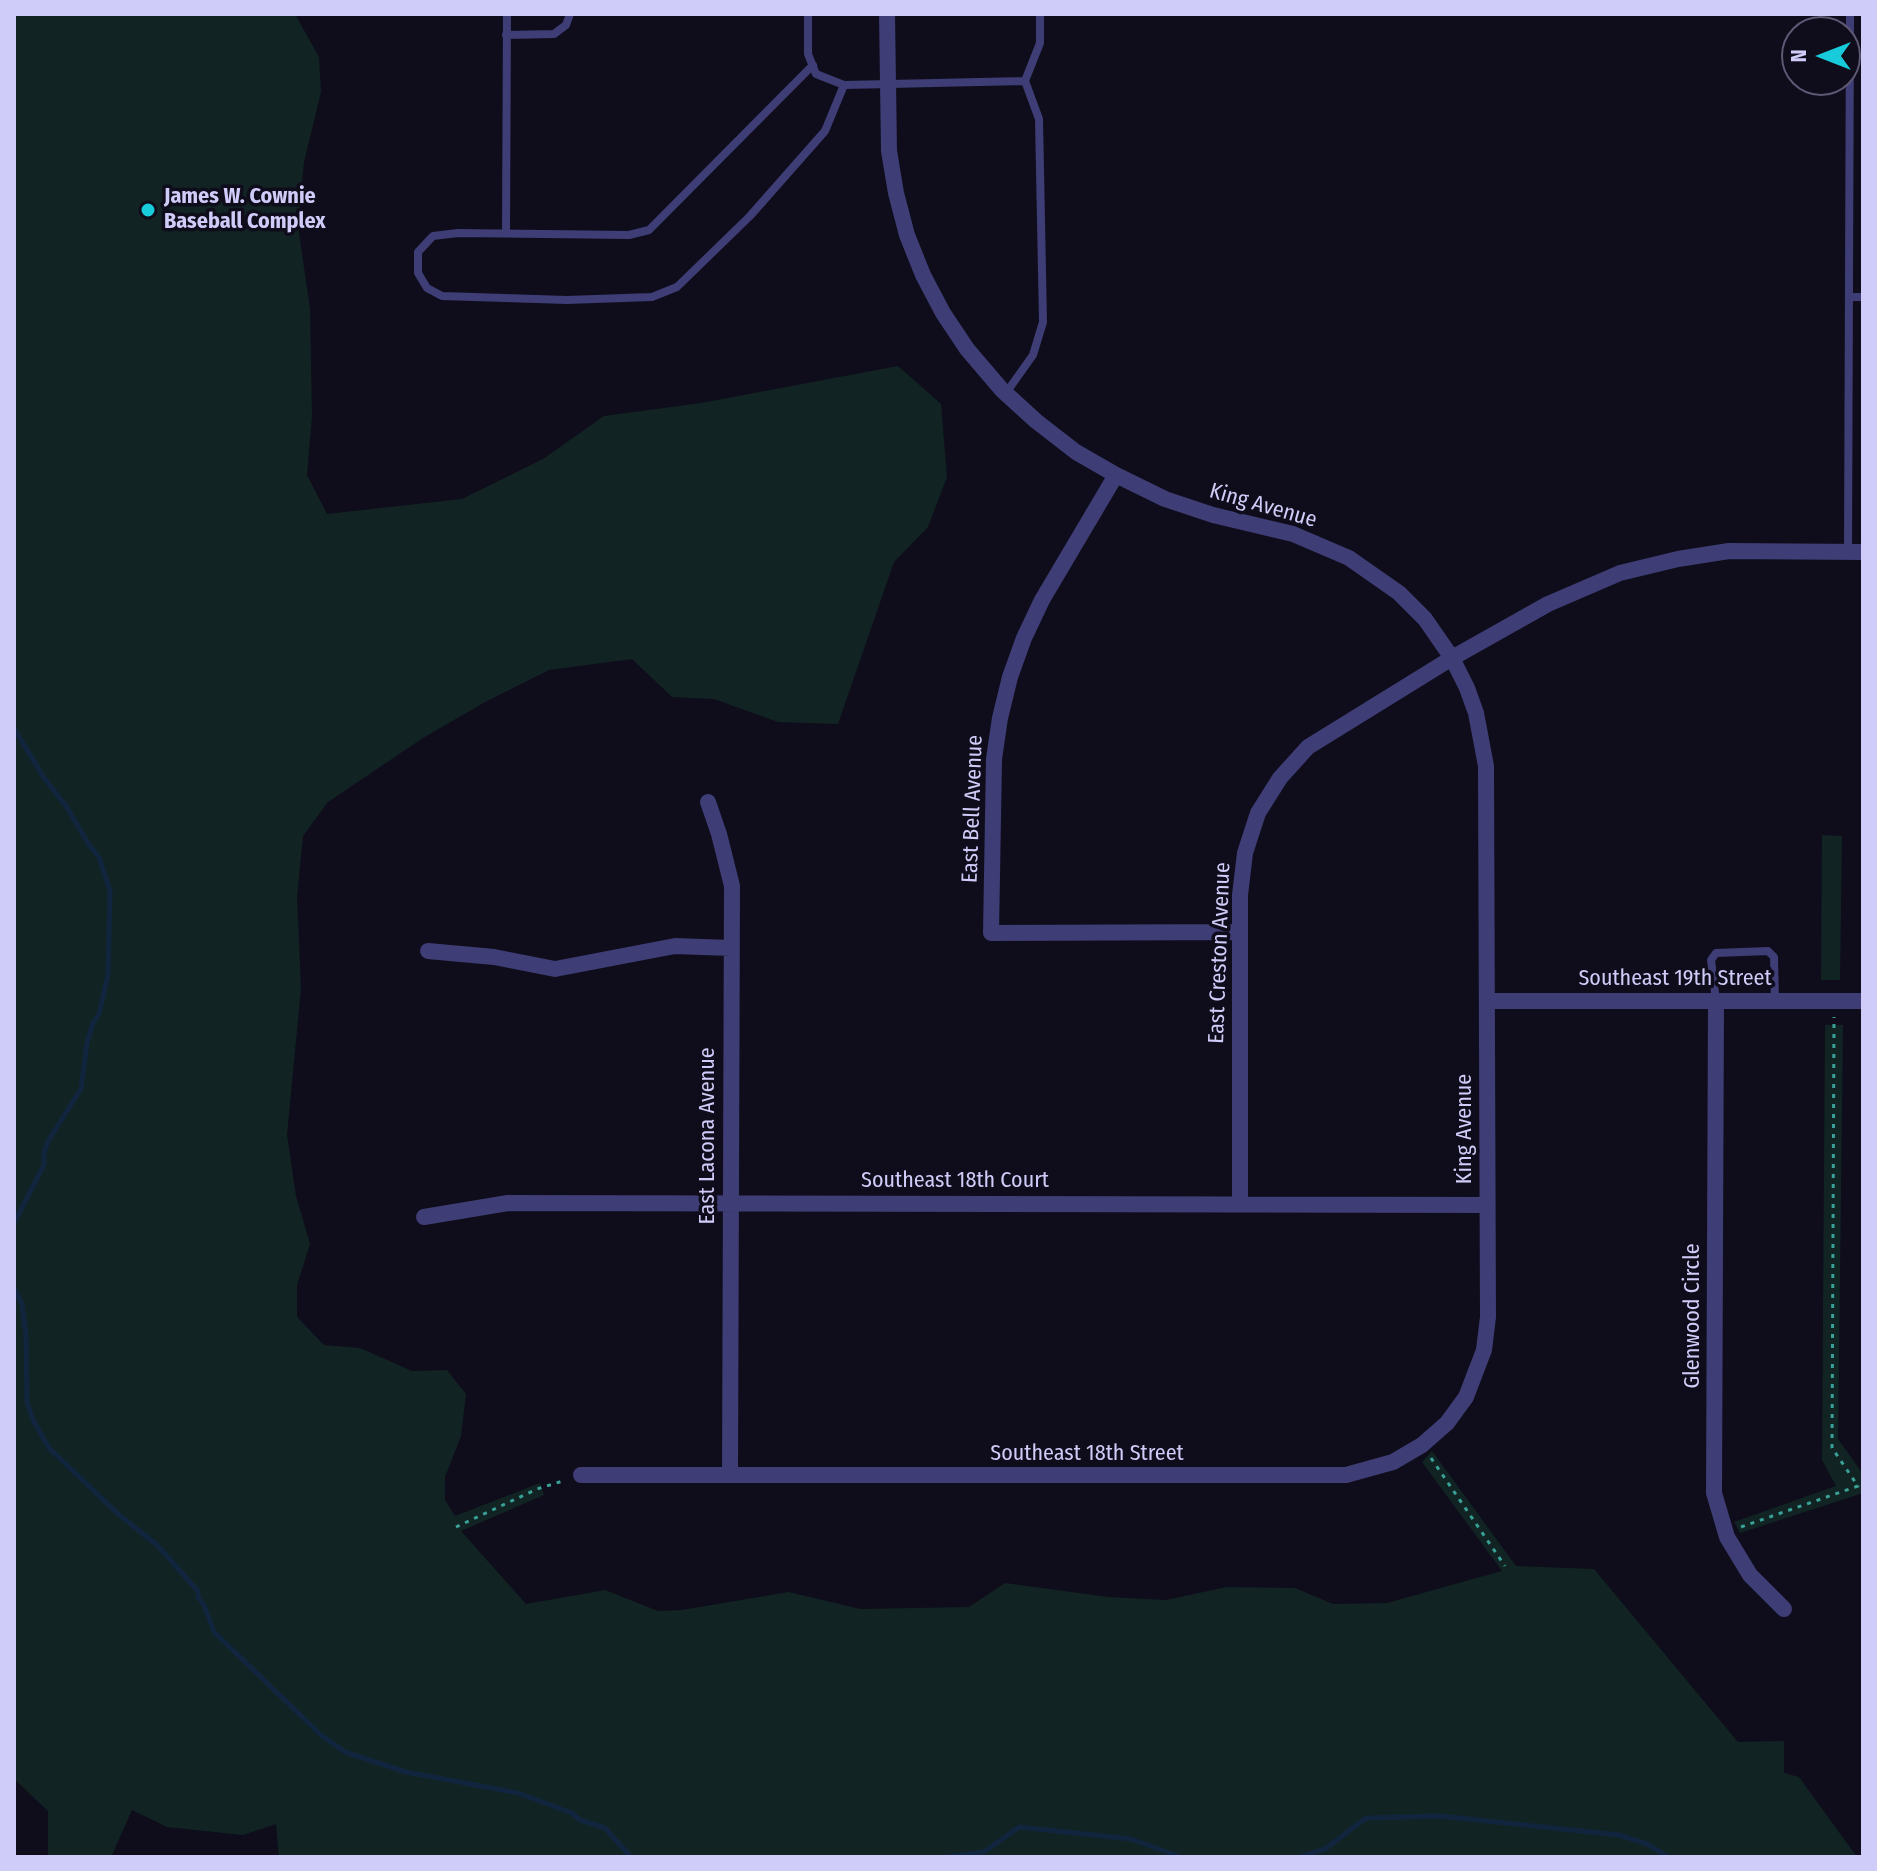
<!DOCTYPE html>
<html>
<head>
<meta charset="utf-8">
<style>
	body { margin:0 }
	#map { position:relative; width:1877px; height:1871px; overflow:hidden; background:#0f0d1b; font-family:"Fira Sans Condensed",sans-serif }
	canvas { display:block }
	.frame { position:absolute; inset:0; border:16px solid #d0ccf9; pointer-events:none }
	.north { position:absolute; left:1781px; top:16px; width:80px; height:80px; box-sizing:border-box; background:#0f0d1b; border:2px solid #5c5974; border-radius:50%; rotate:270deg; font-size:22px; font-weight:700; line-height:32px; text-align:center; color:#d0ccf9 }
	.north::after { content:''; display:block; margin:auto; width:28px; height:36px; background:#18cbda; clip-path:polygon(50% 0,100% 100%,50% 72%,0 100%) }
</style>
</head>
<body>
<div id="map">
<canvas width="1877" height="1871"></canvas>
<div class="frame"></div>
<div class="north">N</div>
</div>
<script>
const g = document.querySelector('canvas').getContext('2d');
g.lineJoin = 'round';
function fillPath(path, color) {
  g.fillStyle = color;
  g.fill(path, 'evenodd');
}
function shape(rows) {
  const path = new Path2D();
  for (const r of rows) {
    path.moveTo(r[0], r[1]);
    for (let i = 2; i < r.length; i += 2) path.lineTo(r[i], r[i + 1]);
  }
  return path;
}
function stroke(path, color, width, dash) {
  g.strokeStyle = color;
  g.lineWidth = width;
  g.lineCap = dash ? 'butt' : 'round';
  g.setLineDash(dash || []);
  g.stroke(path);
}
function write(font, color, halo, rows, align = 'center') {
  g.font = font + ' "Fira Sans Condensed",sans-serif';
  g.lineWidth = 7;
  g.setLineDash([]);
  g.textBaseline = 'middle';
  g.strokeStyle = halo;
  g.fillStyle = color;
  for (const [text, x, y, turn = 0] of rows) {
    g.save();
    g.translate(x, y);
    g.rotate((+turn || 0) * Math.PI / 180);
    g.textAlign = isNaN(turn) ? turn : align;
    if (halo) g.strokeText(text, 0, 0);
    g.fillText(text, 0, 0);
    g.restore();
  }
}
fillPath(shape([
	[14,14,295,14,319,57,321,92,304,162,298,226,310,309,312,416,307,475,327,514,462,499,543,459,604,416,701,403,898,366,941,404,947,477,928,527,894,562,838,724,778,722,714,699,672,697,632,659,549,670,485,702,423,738,328,802,303,836,297,897,301,988,287,1135,296,1196,310,1244,297,1285,297,1317,324,1345,360,1348,412,1371,447,1370,466,1394,461,1436,445,1477,445,1500,455,1516,540,1483,544,1495,461,1531,526,1604,605,1590,658,1611,682,1610,789,1592,860,1609,969,1607,1005,1583,1108,1597,1166,1600,1227,1587,1295,1588,1333,1604,1387,1603,1502,1571,1422,1462,1432,1451,1516,1566,1594,1569,1738,1742,1784,1741,1784,1773,1799,1777,1857,1857,279,1857,276,1824,243,1835,167,1827,132,1810,111,1857,48,1857,48,1811,14,1779],
	[1822,835,1842,836,1840,980,1821,980],
	[1825,1025,1843,1025,1838,1439,1863,1474,1863,1493,1740,1533,1734,1522,1836,1486,1822,1460]
]), '#112423');
stroke(shape([
	[14,728,44,778,66,806,89,845,99,857,110,891,108,975,99,1014,93,1023,87,1043,81,1089,48,1141,44,1153,44,1165,14,1223],
	[14,1287,22,1304,26,1335,27,1402,33,1420,49,1448,117,1513,157,1545,198,1591,198,1597,204,1605,214,1632,321,1735,345,1752,406,1772,518,1793,572,1813,580,1820,605,1828,631,1857],
	[946,1857,984,1852,1019,1827,1131,1839,1181,1857],
	[1299,1857,1325,1849,1366,1818,1440,1816,1619,1835,1647,1844,1668,1857]
]), '#12253f', 5);
stroke(shape([
	[1431,1458,1505,1566],
	[456,1527,537,1489,566,1480],
	[1741,1527,1858,1486,1832,1448,1834,1017]
]), '#39a198', 3, [4, 6]);
stroke(shape([
	[808,14,808,54,816,74,844,85,1025,81,1040,43,1040,14],
	[506,35,554,34,566,25,570,14],
	[813,65,649,230,629,235,458,233,433,236,418,252,418,273,427,288,442,296,567,300,652,297,677,287,750,216,825,131,844,85],
	[506,233,507,14],
	[1849,297,1863,297],
	[1006,393,1033,355,1043,322,1039,119,1025,81],
	[1848,551,1850,14],
	[1716,1001,1711,960,1716,953,1768,951,1774,957,1775,1001]
]), '#3e3d75', 8);
stroke(shape([
	[1116,475,1042,600,1024,638,1010,677,1000,718,994,759,991,933,1240,932],
	[708,802,719,834,732,886,730,1474],
	[428,951,494,957,555,969,675,946,731,948],
	[1487,1001,1863,1001],
	[1716,1001,1714,1493,1727,1537,1750,1575,1784,1609],
	[1240,1204,1240,895,1245,853,1258,813,1280,778,1308,747,1452,658,1548,604,1620,573,1678,559,1729,551,1863,552],
	[424,1217,508,1203,1487,1205],
	[581,1475,1346,1475,1393,1462,1422,1445,1447,1423,1466,1397,1484,1350,1488,1317,1486,766,1476,713,1467,688,1452,658,1425,619,1399,593,1349,558,1293,534,1213,515,1165,499,1116,475,1076,452,1036,421,1002,390,967,349,943,313,923,275,907,235,896,193,889,151,887,14]
]), '#3e3d75', 16);
for (const [x, y, r, color] of [
	[148,210,8,"#18cbda"]
]) {
  const dot = new Path2D();
  dot.arc(x, y, r, 0, 2 * Math.PI);
  g.fillStyle = color;
  g.fill(dot);
  stroke(dot, '#0f0d1b', 3);
}
write('bold 22px', '#d0ccf9', '#0f0d1b', [
	["James W. Cownie",164,197],
	["Baseball Complex",164,222]
], 'left');
write('22px', '#d0ccf9', '#0f0d1b', [
	["King Avenue",1263,506,16],
	["East Bell Avenue",973,809,-88],
	["East Creston Avenue",1220,953,-88],
	["Southeast 19th Street",1675,979],
	["King Avenue",1465,1129,-90],
	["East Lacona Avenue",708,1136,-90],
	["Southeast 18th Court",955,1181],
	["Glenwood Circle",1693,1316,-90],
	["Southeast 18th Street",1087,1454]
]);
</script>
</body>
</html>
